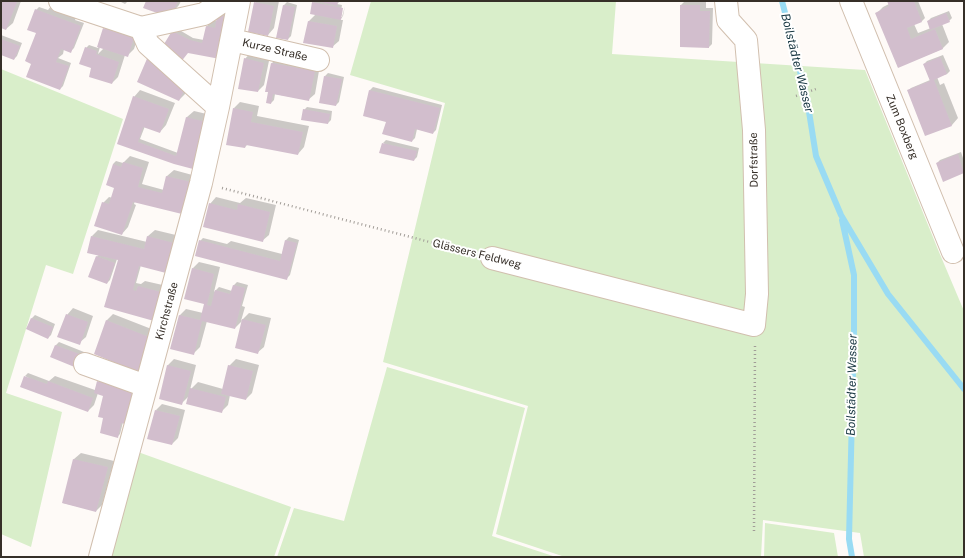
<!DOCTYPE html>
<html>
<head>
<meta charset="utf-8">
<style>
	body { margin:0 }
	#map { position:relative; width:965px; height:558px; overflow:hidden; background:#fefaf7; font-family:"Public Sans",sans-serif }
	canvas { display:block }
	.frame { position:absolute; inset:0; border:2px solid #362f28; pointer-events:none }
</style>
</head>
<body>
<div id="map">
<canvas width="965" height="558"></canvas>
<div class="frame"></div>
</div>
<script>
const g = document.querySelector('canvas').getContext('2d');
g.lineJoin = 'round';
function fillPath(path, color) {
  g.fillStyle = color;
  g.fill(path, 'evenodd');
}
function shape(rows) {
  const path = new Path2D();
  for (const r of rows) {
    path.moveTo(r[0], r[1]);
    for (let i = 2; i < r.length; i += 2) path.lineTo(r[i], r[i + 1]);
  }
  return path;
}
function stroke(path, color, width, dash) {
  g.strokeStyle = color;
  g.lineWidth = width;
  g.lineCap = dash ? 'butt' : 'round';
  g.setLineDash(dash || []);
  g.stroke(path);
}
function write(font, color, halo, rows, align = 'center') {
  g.font = font + ' "Public Sans",sans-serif';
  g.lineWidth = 4;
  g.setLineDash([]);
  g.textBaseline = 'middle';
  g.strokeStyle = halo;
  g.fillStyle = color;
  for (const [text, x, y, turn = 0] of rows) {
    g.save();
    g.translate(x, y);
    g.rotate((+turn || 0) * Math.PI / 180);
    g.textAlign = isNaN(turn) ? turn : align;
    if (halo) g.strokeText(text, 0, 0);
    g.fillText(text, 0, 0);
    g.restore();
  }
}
fillPath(shape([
	[371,1,616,1,612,54,865,70,939,252,964,311,964,557,864,557,860,533,763,520,761,557,565,557,496,534,528,406,383,362,445,103,350,75],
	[1,69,123,119,73,274,46,265,6,393,62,412,31,547,1,534],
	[387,367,525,408,492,536,556,557,277,557,294,508,344,521],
	[138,452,291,507,274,557,110,557],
	[765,523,834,533,838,557,764,557]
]), '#d9eeca');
fillPath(shape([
	[1,1,21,1,13,23,6,29,1,27],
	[119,1,128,1,125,4],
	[147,1,181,1,179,5,173,12],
	[257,1,279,1,274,28,268,35,255,3],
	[314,1,340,1,337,4,342,5,340,17,342,17,345,6,343,16,340,20,343,20,339,41,332,47,304,42,309,21,316,14,313,3],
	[685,1,706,1,706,8,713,8,712,44,709,47,681,46,681,5],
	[888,1,918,1,925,18,922,21,914,24,918,33,931,28,928,21,931,18,949,11,952,18,949,21,942,24,949,42,942,49,898,67,877,13,883,7,889,4],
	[287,2,297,5,291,36,288,39,284,5],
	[51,6,77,16,75,20,84,23,74,48,71,51,64,49,63,54,58,58,71,63,63,86,60,89,33,63,37,33,36,10,39,7,48,10],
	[221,12,228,13,226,52,163,49,176,28,193,38,204,40,207,26,213,20,217,21],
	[110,22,140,31,134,49,128,55,125,55,118,77,112,83,94,64,86,48,89,45,98,48,104,29],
	[100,47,104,48,98,54],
	[1,35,22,43,17,56,14,59,1,54],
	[251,52,270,56,264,85,258,91,245,59],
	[943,55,950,71,947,74,937,77,940,85,944,83,958,118,952,125,926,135,908,91,911,88,930,80,924,64,927,61],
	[275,60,320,65,315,94,308,100,275,94,274,100,271,103,269,92,272,63],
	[166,62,191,81,185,94,179,100],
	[328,73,344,77,339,102,336,105,325,76],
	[373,87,442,105,436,130,433,133,417,129,415,138,412,141,387,121,364,115,370,90],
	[140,90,175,103,166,125,160,132,145,126,140,139,178,153,187,117,194,111,211,115,199,162,118,143,134,97],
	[240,102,259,106,257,116,309,126,304,147,298,154,248,144,245,147,234,108],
	[307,107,332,111,331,120,328,123,304,110],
	[386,140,419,148,417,157,414,160,383,143],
	[961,152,964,161,964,172,944,180,937,163,940,160],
	[130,156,149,162,142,184,164,190,167,176,174,170,196,176,188,207,135,201,134,204,136,205,128,227,122,234,103,203,109,197,113,198,116,187,113,164,116,161,123,163],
	[216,197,240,203,246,198,276,205,269,235,262,241,210,204],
	[98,230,147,242,148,236,155,230,180,236,172,265,141,265,136,283,141,284,145,281,167,286,160,314,105,306,120,257,118,256,110,280,107,283,97,256,99,255,92,236],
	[289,237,299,240,290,275,287,278,200,241,203,238,227,244,231,241,282,254,286,240],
	[199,262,220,267,214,292,219,287,232,291,234,285,237,282,248,285,242,306,245,307,241,321,249,313,271,318,264,347,257,353,243,320,235,328,207,321,200,347,193,354,171,348,180,315,186,309,203,313,205,303,193,268],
	[73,308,93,316,86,337,79,343,67,315],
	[113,314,154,330,145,365,95,354,107,320],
	[35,315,55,324,51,335,48,338,28,329,32,318],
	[59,342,84,352,80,364,52,357,56,345],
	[174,359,196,365,190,390,198,382,223,389,229,366,236,359,259,365,252,393,246,399,230,395,228,405,221,412,189,396,181,404,160,398,168,365],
	[28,373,49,381,55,376,95,390,98,382,104,375,140,385,123,422,120,434,117,437,104,419,104,395,98,393,94,405,88,411,25,376],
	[162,404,185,410,178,438,172,444,156,410],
	[81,453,114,461,102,505,96,511,63,503,74,459]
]), '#0003');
stroke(shape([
	[782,1,807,99,816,156,841,215,888,294,964,389],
	[842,220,854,275,854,330,849,539,852,557]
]), '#99dbf3', 6);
fillPath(shape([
	[1,1,13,1,17,2,6,30,1,28],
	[146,1,178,1,173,13,160,14,143,8],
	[317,1,338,1,337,6],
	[887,1,914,1,922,22,907,28,911,39,935,29,943,49,898,68,875,13,889,6],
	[254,2,274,6,268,36,248,32],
	[312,2,343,8,341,20,310,14],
	[283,5,295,7,288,40,276,38],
	[680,5,700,5,700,11,710,11,709,48,680,47],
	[35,9,81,26,71,53,61,49,56,62,69,66,60,90,26,77,31,64,25,61,36,33,27,30],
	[946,13,950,22,930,30,927,21],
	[217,15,225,16,220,59,188,53,180,63,161,49,172,31,190,40,202,43,206,26,215,28],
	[308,21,337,26,333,48,303,43],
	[103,28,134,38,128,57,97,47],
	[1,39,20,46,14,60,1,55],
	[85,47,97,51,96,54,119,62,112,84,89,77,91,68,79,64],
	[149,54,185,88,179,101,137,82],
	[940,57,947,74,934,80,952,126,925,136,907,90,930,81,923,64],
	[244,58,264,63,258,92,238,89],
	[271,63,315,71,309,101,273,94,271,104,266,103,268,92,265,92],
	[324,76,342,79,336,106,319,103],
	[369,90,440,108,433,134,415,129,412,142,382,134,386,122,363,116],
	[133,96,169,109,160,133,143,127,138,142,176,156,186,117,206,122,193,169,174,164,117,144],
	[233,108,253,112,251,122,303,132,298,155,246,145,245,148,226,145],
	[303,109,330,114,328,124,301,120],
	[382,143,417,151,414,161,379,153],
	[958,154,964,173,943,182,936,163],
	[123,162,143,168,138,187,162,193,166,176,191,182,182,214,133,202,122,235,94,226,102,202,109,204,114,188,106,185,113,164,121,167],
	[209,203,237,210,238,204,270,212,263,242,203,227],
	[91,236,144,249,147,236,174,243,166,273,139,266,133,290,136,291,138,286,161,292,154,321,104,307,118,260,87,253],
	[199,240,280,261,285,240,297,243,287,280,195,256],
	[96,256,115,263,107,284,88,277],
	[192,268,214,274,207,305,211,306,215,290,230,294,233,285,245,288,235,329,202,321,194,355,170,349,179,315,200,320,204,304,184,299],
	[66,314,88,322,80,345,57,337],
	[31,318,53,327,48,339,26,329],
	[242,319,266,325,258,354,235,348],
	[106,320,149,337,139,373,94,354],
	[55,345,82,355,77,368,50,357],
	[167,365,191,371,182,405,159,399],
	[228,365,253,371,246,400,221,394],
	[24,376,47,384,48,381,93,398,88,412,20,387],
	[97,381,134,391,125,424,121,423,118,438,100,433,103,418,98,417,103,396,94,393],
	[190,388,226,397,222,413,186,404],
	[155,410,180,416,172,445,147,439],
	[73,459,108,467,96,512,62,503]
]), '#d2becd');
const minor = shape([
	[60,1,141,28,204,14,223,1],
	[851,1,953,252],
	[141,28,148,44,218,107],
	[232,40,318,60],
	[492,258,754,325,757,294,754,130,746,40,728,20,726,1],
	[85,364,146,386],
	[100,557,201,183,218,107,239,1]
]);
stroke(minor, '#d1bfae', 24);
stroke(shape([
	[796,96,816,89],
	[222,188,472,253],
	[754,531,755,345]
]), '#a19c97', 2.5, [1, 3]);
stroke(minor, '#fff', 22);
write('11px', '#362f28', '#fff', [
	["Kurze Straße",275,50,13],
	["Zum Boxberg",902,127,68],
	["Dorfstraße",754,160,-91],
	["Glässers Feldweg",477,254,14],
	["Kirchstraße",167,311,-75]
]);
write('italic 12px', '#173641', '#fff', [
	["Boilstädter Wasser",797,63,76],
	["Boilstädter Wasser",852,385,-89]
]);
</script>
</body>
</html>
